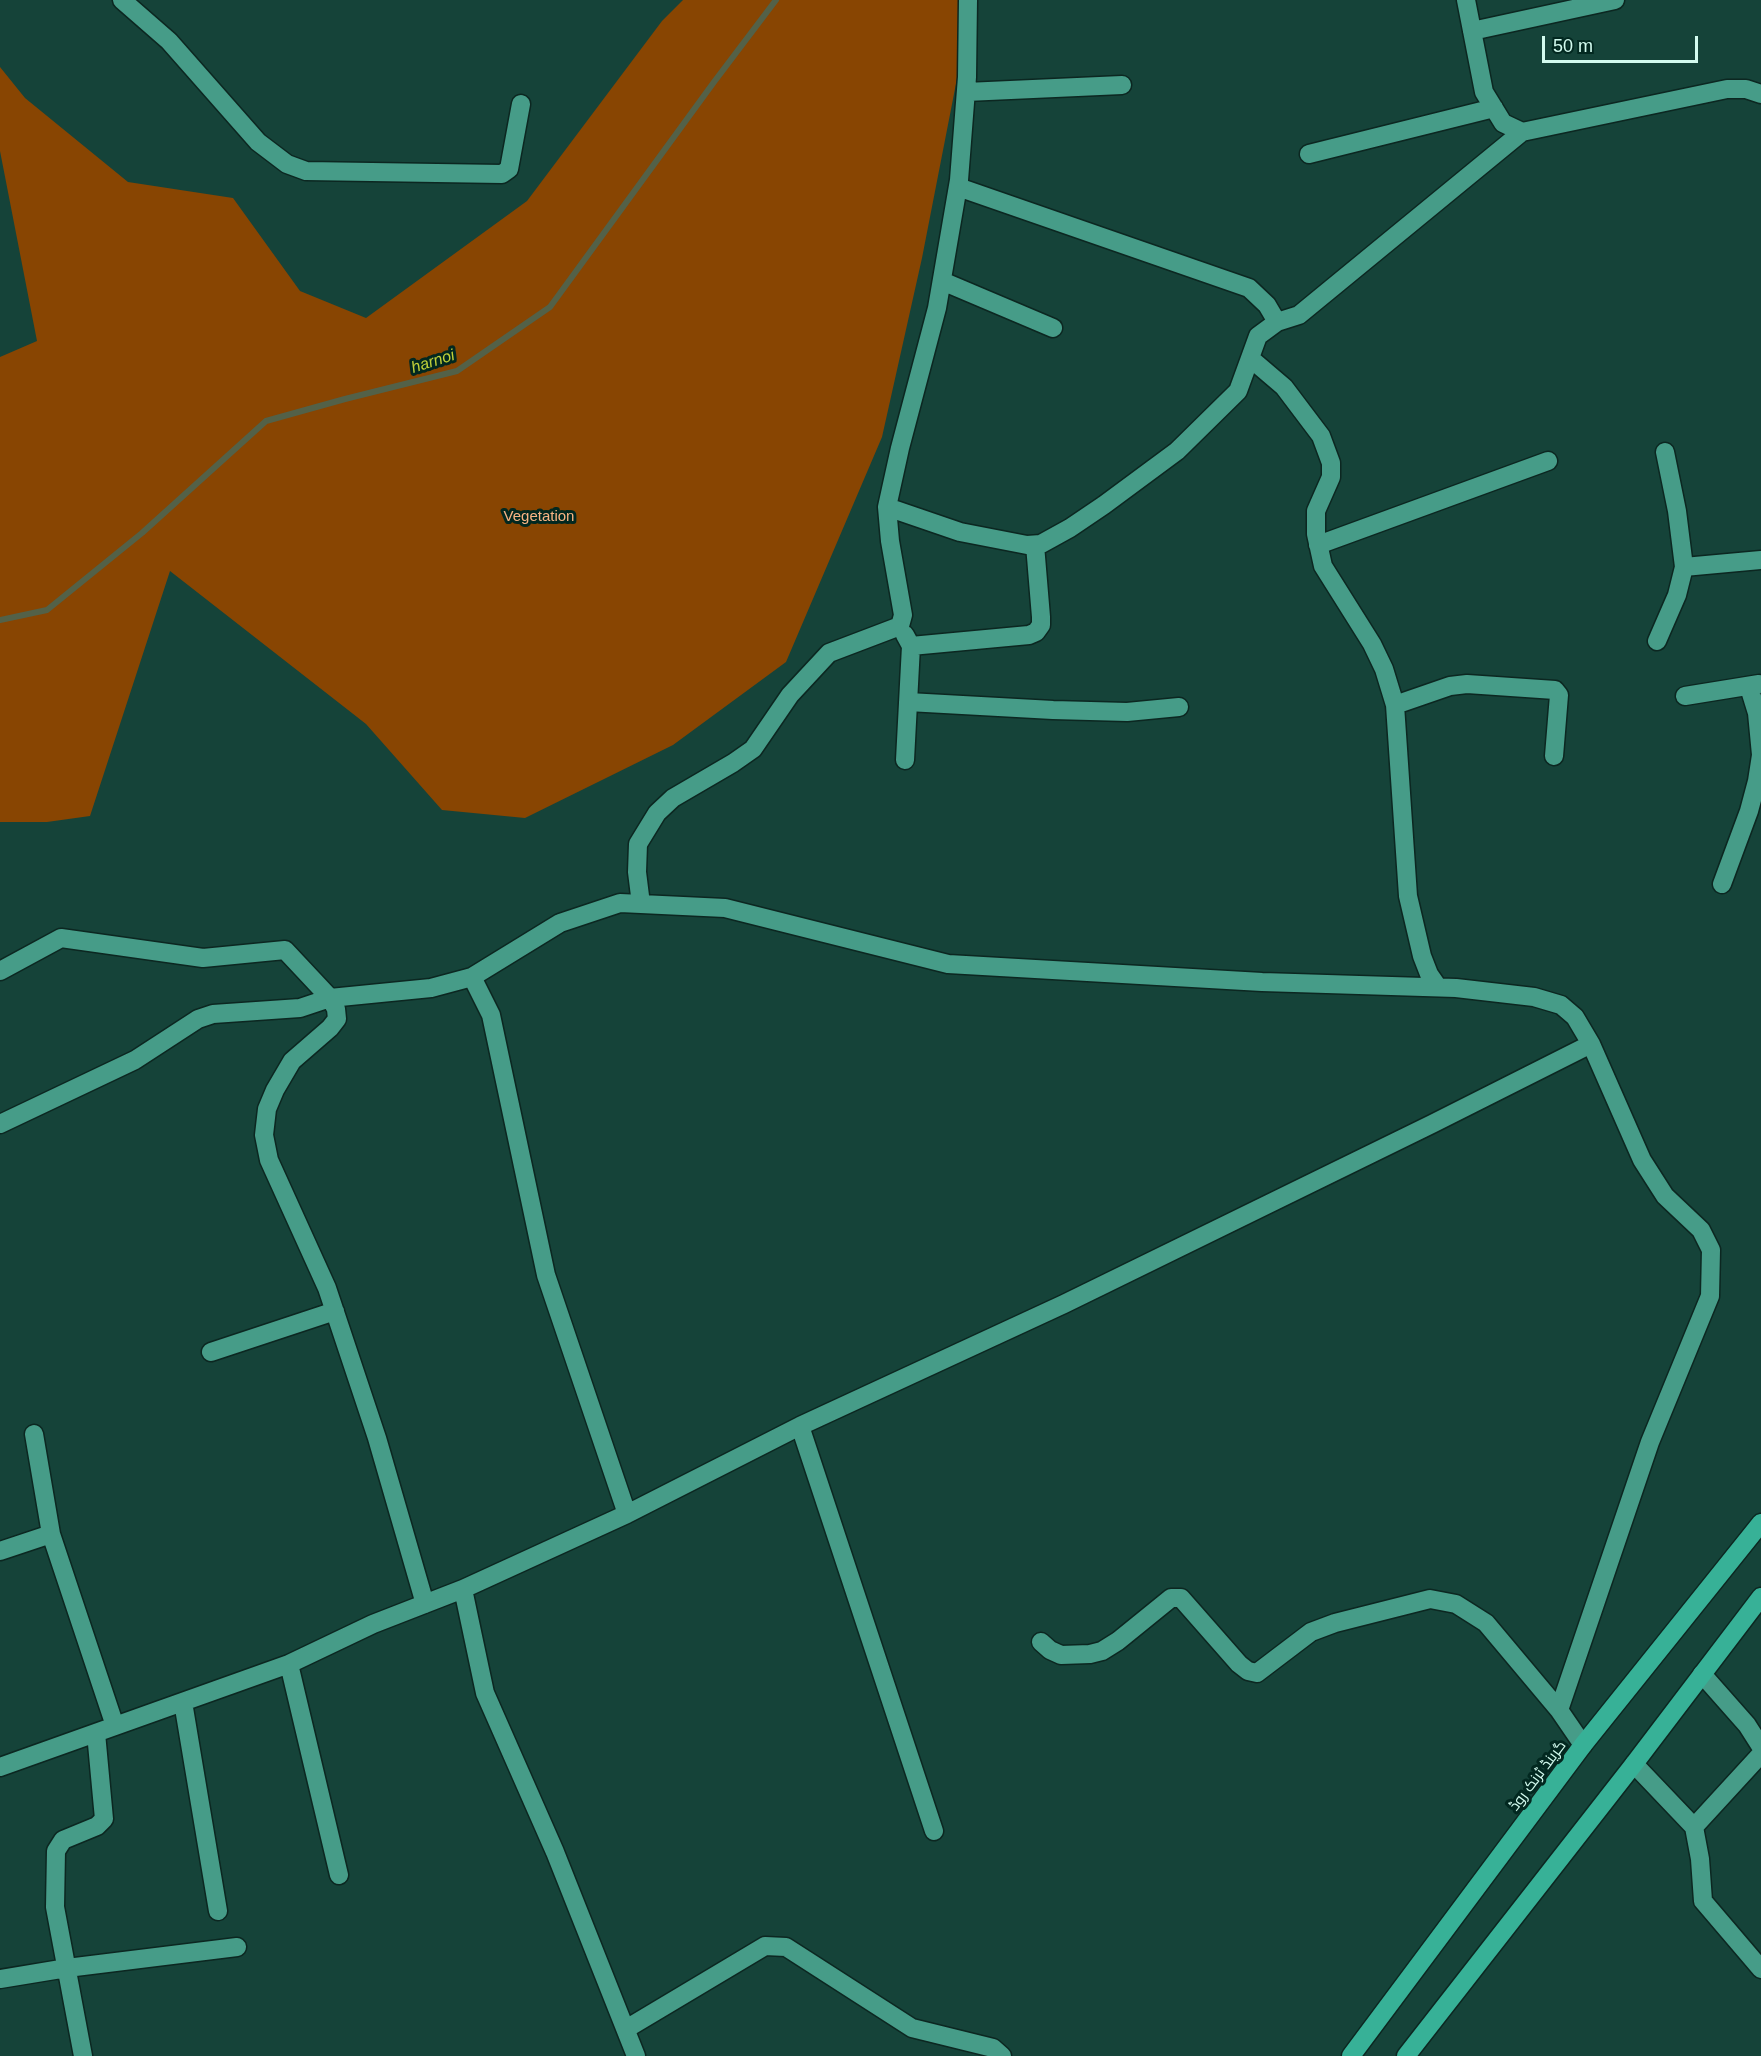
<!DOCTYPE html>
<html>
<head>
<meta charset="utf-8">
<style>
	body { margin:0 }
	#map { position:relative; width:1761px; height:2056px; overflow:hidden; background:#154339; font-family:Helvetica,sans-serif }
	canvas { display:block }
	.scale { position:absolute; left:1542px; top:36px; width:156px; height:27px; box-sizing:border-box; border:3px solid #d3fbef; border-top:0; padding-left:8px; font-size:18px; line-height:21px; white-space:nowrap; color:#d3fbef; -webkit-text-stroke:4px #022820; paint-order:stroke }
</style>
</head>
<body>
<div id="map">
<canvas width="1761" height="2056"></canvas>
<div class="scale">50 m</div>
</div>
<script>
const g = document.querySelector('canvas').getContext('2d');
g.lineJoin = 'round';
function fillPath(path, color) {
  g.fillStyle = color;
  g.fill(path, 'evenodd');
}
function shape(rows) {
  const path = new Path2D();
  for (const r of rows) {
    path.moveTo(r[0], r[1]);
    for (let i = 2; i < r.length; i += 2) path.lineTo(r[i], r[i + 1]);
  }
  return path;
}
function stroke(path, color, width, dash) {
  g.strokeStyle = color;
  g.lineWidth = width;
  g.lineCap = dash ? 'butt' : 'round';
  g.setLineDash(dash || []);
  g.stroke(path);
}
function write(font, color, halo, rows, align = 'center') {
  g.font = font + ' Helvetica,Cairo,sans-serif';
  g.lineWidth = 6;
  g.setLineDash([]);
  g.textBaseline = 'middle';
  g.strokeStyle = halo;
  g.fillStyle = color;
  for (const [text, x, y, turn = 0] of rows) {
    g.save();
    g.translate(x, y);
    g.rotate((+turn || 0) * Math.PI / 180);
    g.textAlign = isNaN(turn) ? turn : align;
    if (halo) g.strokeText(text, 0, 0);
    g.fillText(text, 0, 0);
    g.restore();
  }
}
fillPath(shape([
	[683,0,960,0,961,58,922,258,882,437,786,662,673,745,525,818,442,810,366,724,170,571,90,816,47,822,0,822,0,357,37,341,0,151,0,67,25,98,128,182,233,198,300,291,366,318,527,201,662,21]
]), '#884502');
stroke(shape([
	[0,620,47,610,142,533,266,421,345,399,457,371,550,307,714,82,776,0]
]), '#536148', 6);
const minor = shape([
	[122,0,169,41,258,142,287,164,306,171,502,174,509,169,521,104],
	[1466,0,1484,92,1503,123,1522,132],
	[1472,31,1615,0],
	[966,92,1122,85],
	[1309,154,1494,108],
	[958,187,1249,288,1267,305,1277,322],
	[942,281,1053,328],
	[1250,358,1284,387,1321,436,1331,463,1331,477,1316,511,1316,534,1323,566,1372,644,1384,669,1395,705,1408,896,1422,956,1429,974,1438,987],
	[887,507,960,532,1027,545,1041,544,1070,528,1104,505,1177,451,1238,391,1258,336,1277,322,1299,315,1522,132,1727,89,1746,89,1761,94],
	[1318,545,1548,461],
	[1684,567,1761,560],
	[905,635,911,646,905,760],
	[1657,641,1677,595,1684,567,1677,511,1665,452],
	[911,646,1029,635,1036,632,1041,625,1041,617,1035,545],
	[1685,696,1759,684],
	[908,702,1053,710,1127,712,1179,707],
	[1395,705,1450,686,1467,684,1555,690,1559,695,1554,756],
	[1722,884,1749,811,1757,781,1761,755,1757,713,1749,687],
	[641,904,637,872,638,844,657,813,673,798,733,763,753,749,790,695,829,653,900,626,903,615,890,541,887,507,900,448,937,308,959,180,967,77,968,0],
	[0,971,61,938,203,958,285,950,330,998,336,1009,337,1019,330,1028,292,1061,275,1090,267,1109,264,1135,269,1160,327,1288,377,1438,425,1604],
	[472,977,491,1015,546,1275,627,1514],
	[0,1124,135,1060,198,1019,213,1014,300,1008,330,998,431,988,472,977,560,923,620,903,725,908,948,964,1262,982,1456,988,1534,997,1561,1005,1575,1017,1591,1044,1642,1160,1665,1196,1701,1230,1711,1250,1710,1296,1650,1442,1559,1710,1583,1745],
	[211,1352,335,1311],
	[800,1426,934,1831],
	[34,1434,51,1534,115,1726],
	[0,1551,51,1534],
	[463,1589,627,1514,800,1426,1064,1304,1432,1124,1591,1044],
	[1041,1642,1050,1650,1061,1655,1090,1654,1102,1651,1118,1641,1171,1598,1181,1598,1239,1664,1248,1671,1257,1673,1311,1632,1335,1623,1430,1599,1456,1604,1486,1623,1559,1710],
	[289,1664,339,1875],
	[1702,1674,1747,1725,1761,1747],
	[183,1702,218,1911],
	[1634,1764,1694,1827,1700,1859,1703,1901,1761,1969],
	[0,1767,289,1664,373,1624,463,1589,485,1693,555,1852,636,2056],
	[1694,1827,1761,1754],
	[0,1979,67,1968,237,1947],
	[626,2029,765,1946,786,1947,912,2028,993,2048,1002,2056],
	[83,2056,55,1907,56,1851,63,1840,97,1826,104,1819,96,1733]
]);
const highway = shape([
	[1351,2056,1583,1745,1761,1523],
	[1406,2056,1634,1764,1761,1597]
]);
stroke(minor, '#0c2721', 21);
stroke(highway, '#0c2721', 21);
stroke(minor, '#469c88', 18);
stroke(highway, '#37b197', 18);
write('15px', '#f8b484', '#022820', [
	["Vegetation",539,517]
]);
write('15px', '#d3fbef', '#022820', [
	["گرینڈ ٹرنک روڈ",1538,1776,-53]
]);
write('italic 16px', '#c1d139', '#022820', [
	["harnoi",433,362,-18]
]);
</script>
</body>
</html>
